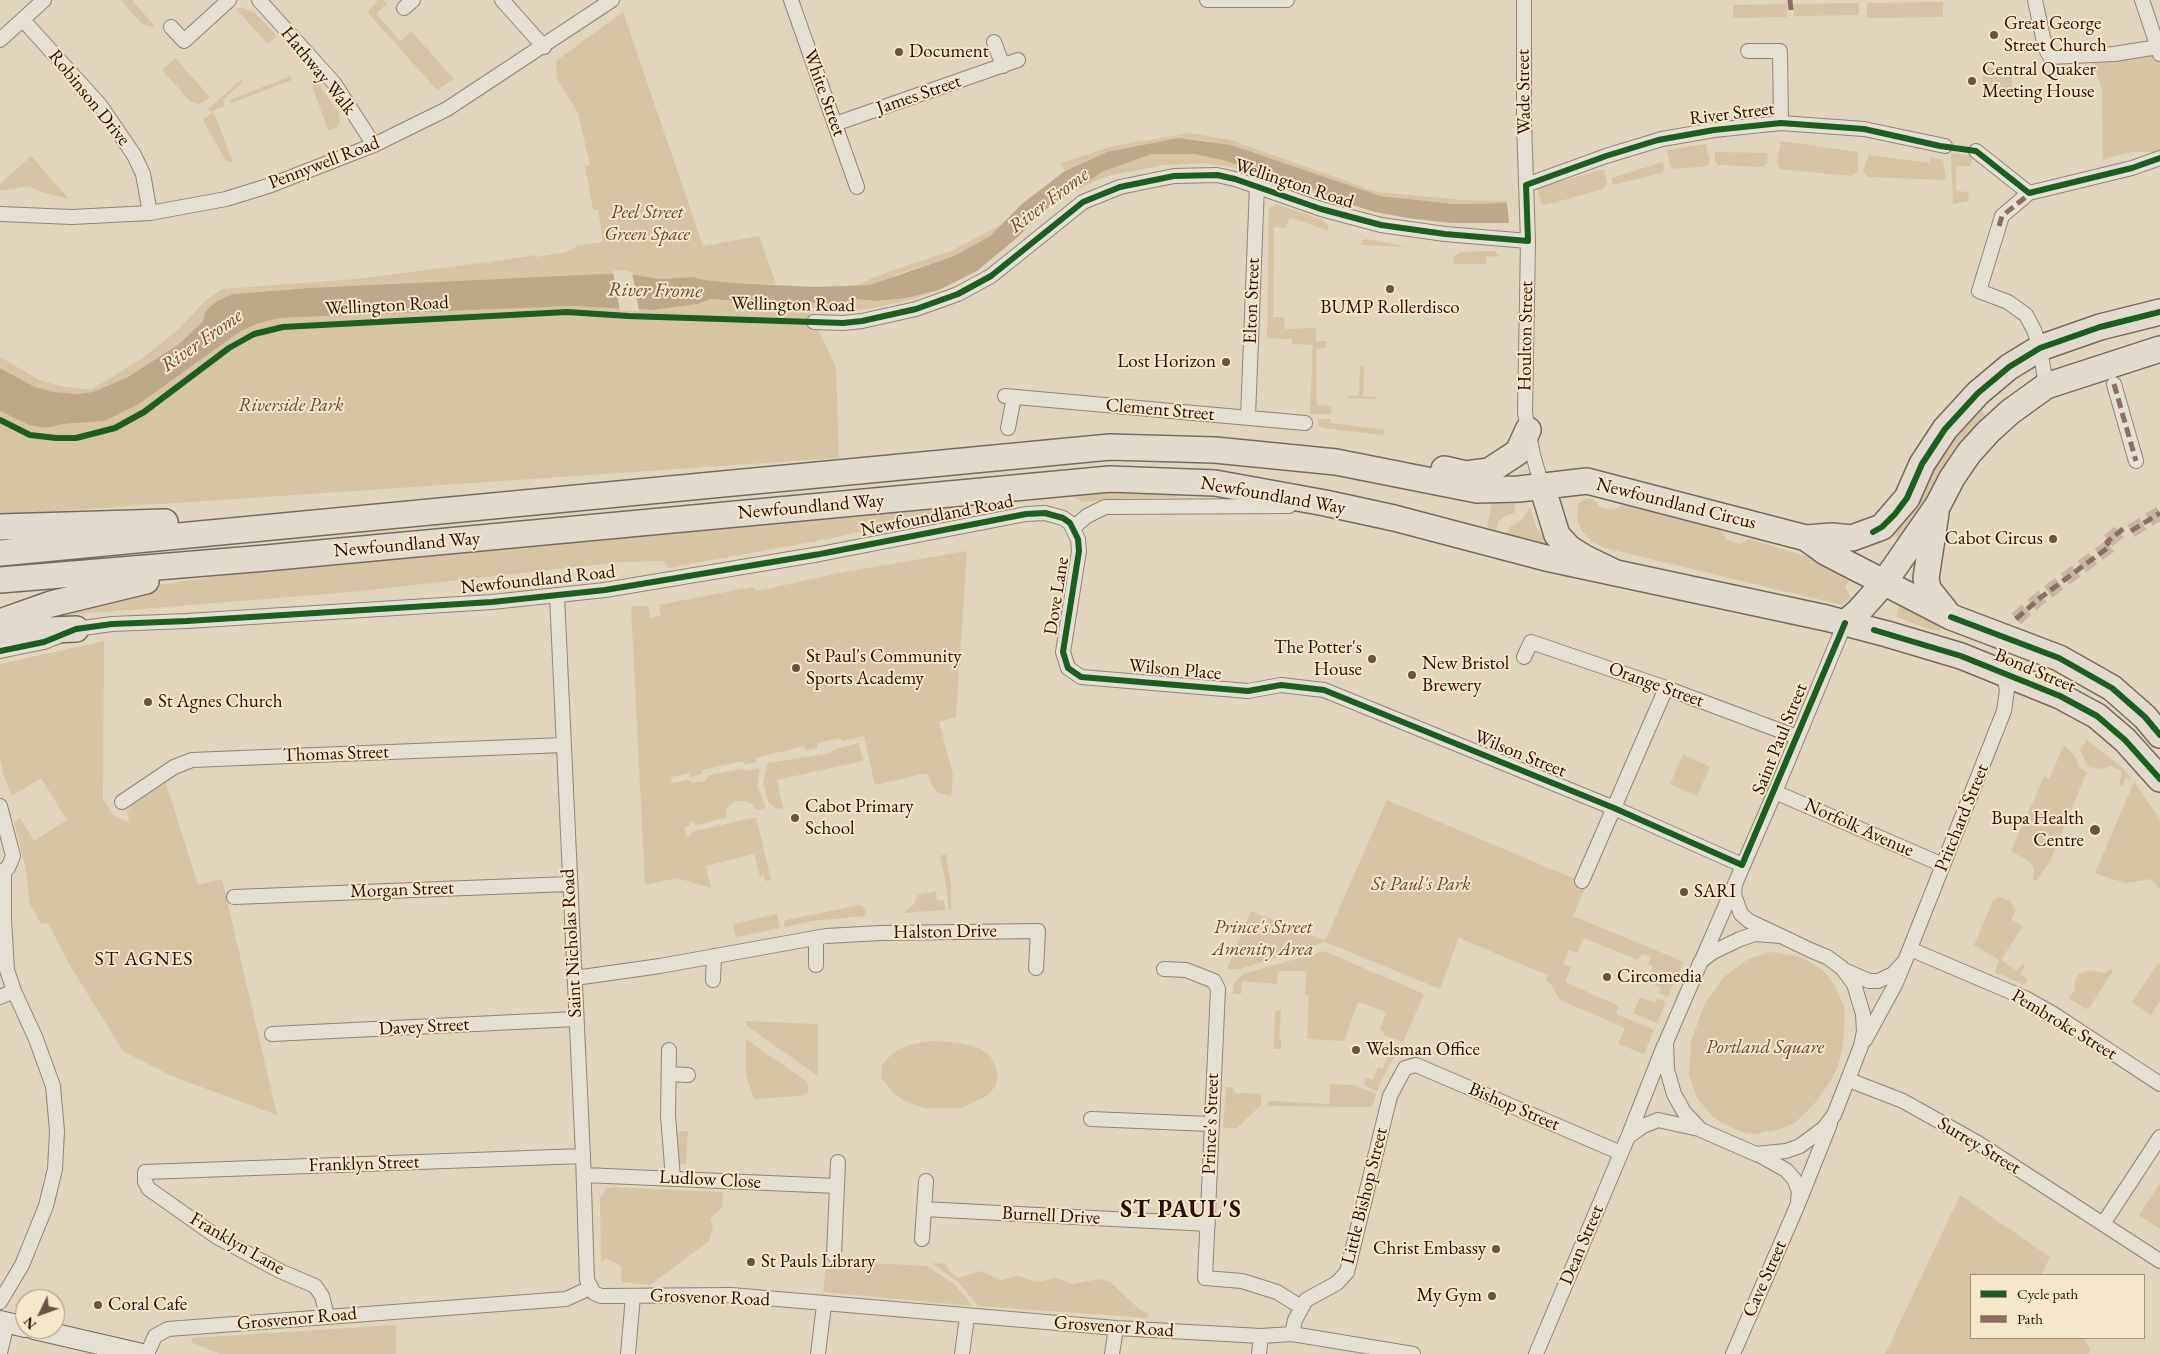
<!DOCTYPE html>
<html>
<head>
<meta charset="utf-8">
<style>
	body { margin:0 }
	#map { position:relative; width:2160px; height:1354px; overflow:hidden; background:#e1d5bd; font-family:"EB Garamond",serif }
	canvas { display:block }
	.legend { position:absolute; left:1970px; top:1274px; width:175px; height:65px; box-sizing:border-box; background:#f5e7ca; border:1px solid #a58f79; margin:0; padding:6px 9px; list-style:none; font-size:15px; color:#2c0c00 }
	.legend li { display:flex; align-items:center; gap:10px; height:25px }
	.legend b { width:25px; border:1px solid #a58f79 }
	.north { position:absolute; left:15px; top:1289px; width:50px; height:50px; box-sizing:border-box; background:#f5e7ca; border:1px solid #a58f79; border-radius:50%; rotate:228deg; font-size:14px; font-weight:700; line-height:20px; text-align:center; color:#2c0c00 }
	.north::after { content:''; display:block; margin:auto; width:18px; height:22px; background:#6b5242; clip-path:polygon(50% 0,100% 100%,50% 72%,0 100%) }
</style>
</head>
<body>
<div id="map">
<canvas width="2160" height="1354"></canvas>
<ul class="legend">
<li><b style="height:6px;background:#1b5e20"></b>Cycle path</li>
<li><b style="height:6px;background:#8d6e63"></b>Path</li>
</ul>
<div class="north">N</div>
</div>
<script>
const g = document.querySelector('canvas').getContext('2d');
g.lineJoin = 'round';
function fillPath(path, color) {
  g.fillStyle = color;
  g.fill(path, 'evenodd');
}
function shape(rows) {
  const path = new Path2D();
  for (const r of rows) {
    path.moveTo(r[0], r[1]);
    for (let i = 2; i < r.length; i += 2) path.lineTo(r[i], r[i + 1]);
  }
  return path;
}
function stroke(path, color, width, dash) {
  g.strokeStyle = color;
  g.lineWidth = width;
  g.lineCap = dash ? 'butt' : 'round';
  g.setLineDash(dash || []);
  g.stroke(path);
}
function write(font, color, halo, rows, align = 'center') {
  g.font = font + ' "EB Garamond",serif';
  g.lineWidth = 4;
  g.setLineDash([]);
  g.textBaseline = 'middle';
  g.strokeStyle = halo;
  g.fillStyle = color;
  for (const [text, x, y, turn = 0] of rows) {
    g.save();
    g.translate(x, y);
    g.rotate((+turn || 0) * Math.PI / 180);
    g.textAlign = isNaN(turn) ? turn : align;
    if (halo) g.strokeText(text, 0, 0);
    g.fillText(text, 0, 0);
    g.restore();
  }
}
fillPath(shape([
	[120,0,132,0,154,25,152,27,142,24],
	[376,0,383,0,387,4,376,14,401,41,411,31,454,79,437,90,368,13,369,10,378,2],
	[1943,2,1943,17,1867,18,1867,3],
	[1859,3,1859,15,1794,16,1793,4],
	[1787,4,1787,17,1733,18,1733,5],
	[242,8,254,12,277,36,268,44,236,9],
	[623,12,703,246,759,236,776,284,724,283,692,277,661,279,623,273,308,288,233,294,205,312,203,321,179,344,128,377,93,392,78,394,54,392,35,387,0,368,0,357,39,380,60,386,91,390,141,359,178,330,205,301,222,289,356,279,488,262,489,264,490,262,536,255,536,257,567,252,577,246,603,242,598,210,593,210,585,166,590,165,578,113,557,79,556,61],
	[2160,52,2160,152,2132,152,2103,159,2102,89,2091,58],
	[175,58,210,97,205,101,198,104,190,101,162,70],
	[1983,67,2012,67,2012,95,1983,95],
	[290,76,292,80,231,103,230,100],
	[241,80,243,82,223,100,225,106,210,112,208,109],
	[316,81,339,113,340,121,336,128,328,130,311,83],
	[213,112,219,126,233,162,226,161,203,120],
	[1190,133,1231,140,1377,192,1463,200,1507,201,1507,203,1455,204,1381,196,1231,145,1185,138,1107,152,1065,171,1061,163,1113,146],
	[1781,141,1858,152,1858,171,1851,176,1780,169,1777,162],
	[1706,144,1708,155,1710,156,1709,164,1707,166,1674,169,1670,165,1667,150],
	[1715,152,1768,153,1767,163,1763,167,1718,165,1715,161],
	[1172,153,1194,154,1223,160,1263,174,1290,179,1342,202,1243,169,1204,163,1164,165,1112,175,1095,181,1064,196,1104,171,1121,164,1152,154],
	[1951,153,1973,156,1970,166,1956,166,1956,191,1968,192,1969,201,1953,204],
	[1869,155,1929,163,1930,157,1943,160,1946,180,1868,177,1863,171],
	[31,156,69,199,42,192,28,186,0,191,0,184],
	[1663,162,1664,170,1661,173,1613,185,1611,178],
	[1604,169,1607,183,1603,189,1546,205,1541,203,1537,188],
	[1276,204,1323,220,1328,226,1328,231,1290,217,1285,228,1274,227,1273,317,1284,317,1285,329,1316,328,1316,341,1326,341,1326,348,1316,349,1317,405,1331,406,1331,414,1310,414,1313,345,1292,344,1292,339,1267,338,1269,208],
	[1000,225,990,236,954,256,898,274,887,280,870,285,855,286,882,274,953,250],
	[1367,239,1407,247,1361,245,1363,240],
	[1494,251,1500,256,1486,257,1486,264,1453,264,1454,257,1460,252],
	[939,290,909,300,868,309,824,313,810,312,836,368,839,458,0,515,0,411,29,425,45,428,64,424,105,421,139,404,241,331,257,324,279,318,571,306,652,310,698,304,710,299,748,302,762,300,836,304,855,299,876,301,909,297],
	[1360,366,1364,366,1363,396,1376,397,1376,399,1347,398,1347,396,1359,396],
	[1981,407,1987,420,1900,541,1893,534,1949,442],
	[1318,419,1330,419,1331,423,1384,430,1383,435,1322,428,1318,425],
	[1078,487,1176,491,1176,497,1127,498,1082,502,1069,492,984,502,833,538,668,568,664,561,621,562,351,592,67,615,46,618,124,590,308,563],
	[1584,499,1593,499,1600,507,1613,510,1624,505,1720,530,1727,540,1740,544,1749,539,1812,558,1852,575,1845,587,1851,598,1842,605,1605,548,1592,542,1582,531,1577,520,1578,504],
	[1516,500,1514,513,1503,517,1498,522,1496,531,1487,527,1492,503],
	[1530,507,1536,527,1550,544,1549,546,1507,534,1510,527,1520,521],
	[967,551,956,717,939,722,953,774,951,796,939,793,933,787,927,773,875,785,864,736,842,741,840,738,817,743,817,748,806,750,804,746,756,758,757,762,745,765,743,761,702,770,702,774,690,777,689,773,671,777,672,783,688,780,693,783,705,781,710,775,741,769,745,771,760,768,757,786,766,808,756,810,752,804,747,801,735,801,726,809,726,818,695,825,693,821,689,822,689,826,684,828,687,837,692,836,691,832,756,817,771,880,765,881,764,875,760,876,754,854,706,866,711,888,677,878,645,885,631,606,648,606,650,618,661,616,659,605,752,587,757,591,844,572],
	[1901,600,1942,623,1940,631,1932,630,1896,617],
	[104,641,103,799,113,815,129,823,127,812,133,804,166,783,198,885,222,879,277,1115,169,1075,123,1051,69,964,48,923,41,924,30,904,25,865,14,822,20,818,34,841,67,820,41,778,12,796,3,774,0,759,0,664],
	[2087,740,2124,769,2132,780,2126,777,2122,786,2119,785,2122,771,2110,766,2102,769,2088,767,2080,750],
	[859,743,863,761,777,780,783,808,777,809,769,803,763,782,768,763,831,753,835,749],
	[2064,745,2074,755,2080,768,2089,773,2086,774,2050,861,2036,881,2033,880,2034,869,2030,862,2011,851,2044,777,2049,779],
	[1683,754,1710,767,1697,796,1670,784],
	[2134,782,2160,819,2160,889,2151,879,2127,883,2111,879,2095,873],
	[1387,800,1587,884,1573,916,1677,959,1683,963,1668,997,1659,993,1661,988,1647,981,1653,966,1648,964,1651,957,1642,954,1638,960,1584,938,1577,953,1569,950,1563,964,1571,967,1565,982,1619,1006,1616,1014,1654,1030,1644,1054,1618,1044,1625,1028,1560,1000,1550,983,1546,981,1547,975,1459,938,1440,989,1325,942,1240,969,1227,969,1251,911,1325,941],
	[946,854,951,885,951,910,949,910,947,890,940,856],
	[936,891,937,900,944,900,945,910,904,913,913,905,918,895],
	[1999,897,2010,901,2016,911,2011,919,2023,926,2001,960,2017,971,2023,964,2025,966,2020,974,2027,979,2025,985,1995,972,1999,960,1974,945,1993,901],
	[860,905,866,909,865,916,812,921,785,927,784,923,786,920],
	[777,914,780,928,736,937,733,924],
	[1324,951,1424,994,1403,1042,1384,1035,1384,1032,1380,1030,1386,1012,1358,1002,1344,1041,1307,1039,1309,995,1305,995,1306,971,1278,971,1277,984,1242,981,1241,994,1233,994,1234,983,1243,974],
	[1771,952,1801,957,1821,969,1828,976,1835,986,1844,1006,1845,1016,1843,1046,1838,1066,1830,1082,1815,1103,1800,1118,1793,1124,1777,1130,1755,1134,1745,1133,1723,1124,1712,1116,1697,1098,1689,1075,1691,1042,1704,1005,1724,977,1748,959],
	[2158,963,2160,965,2160,1001,2151,1015,2132,1002],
	[2110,969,2113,971,2089,1008,2085,1009,2069,998,2075,990,2075,980,2079,974,2088,970,2105,973],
	[1640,997,1655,1003,1657,998,1666,1002,1657,1023,1633,1013],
	[1275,1011,1281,1011,1279,1039,1281,1040,1281,1049,1274,1049],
	[746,1021,818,1024,818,1076,747,1026],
	[746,1039,806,1081,809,1088,807,1093,800,1096,754,1099,746,1075],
	[932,1041,962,1043,979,1048,991,1057,996,1068,998,1078,995,1087,985,1097,961,1108,924,1108,905,1101,893,1093,881,1077,882,1066,888,1058,898,1050,913,1044],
	[1381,1042,1399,1049,1387,1069,1377,1091,1369,1088,1364,1083,1366,1078,1373,1080,1378,1067,1383,1068,1387,1057,1372,1052,1375,1044,1380,1046],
	[1330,1084,1353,1085,1376,1094,1372,1107,1266,1106,1270,1101,1329,1104],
	[1226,1087,1233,1087,1235,1093,1261,1094,1261,1105,1237,1128,1223,1128],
	[681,1131,688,1131,686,1164,678,1164,676,1134],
	[2160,1183,2160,1229,2139,1215],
	[615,1187,723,1192,722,1208,710,1218,713,1226,709,1241,650,1285,622,1282,621,1267,613,1261,608,1259,601,1262,600,1198,607,1188],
	[1960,1195,2050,1257,2041,1275,1971,1275,1971,1338,2084,1338,2090,1349,2088,1354,1885,1354],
	[848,1262,927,1266,954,1284,973,1306,823,1292,826,1266],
	[932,1263,946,1264,950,1271,958,1278,982,1271,1000,1280,1018,1276,1036,1282,1057,1278,1072,1284,1100,1279,1110,1282,1139,1309,1148,1314,1148,1318,978,1306,958,1282],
	[396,1325,396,1354,220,1354,191,1342,192,1338]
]), '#d7c4a4');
fillPath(shape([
	[1179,138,1231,145,1381,196,1455,204,1507,203,1509,223,1451,223,1408,218,1375,212,1342,202,1290,179,1263,174,1223,160,1194,154,1152,154,1104,171,1064,196,1041,213,1019,236,977,271,939,290,906,298,876,301,855,299,836,304,762,300,748,302,711,299,698,304,652,310,571,306,279,318,257,324,241,331,139,404,105,421,64,424,45,428,29,425,0,411,0,368,35,387,54,392,78,394,93,392,128,377,179,344,203,321,205,312,210,307,217,301,233,294,308,288,623,273,661,279,692,277,705,280,734,283,815,287,870,285,954,256,990,236,1023,203,1065,171,1107,152]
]), '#bda889');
fillPath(shape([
	[623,270,632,272,639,311,620,311,613,271]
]), '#e1d5bd');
stroke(shape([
	[2131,531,2160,513],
	[2016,619,2040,598,2110,546,2107,542,2124,528]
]), '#c6b7a1', 14, [14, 7]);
const street = shape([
	[259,0,334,83,374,145],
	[502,0,544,47],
	[791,0,857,187],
	[1207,0,1287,0],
	[1524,0,1524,123,1528,241,1525,413,1533,455,1542,486],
	[2035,0,2045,47,2050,57,2114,54,2158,47],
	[2142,0,2160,54],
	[404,8,413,0],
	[23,20,100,105,134,155,143,174,150,213],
	[171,27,184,41,229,0],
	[0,40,44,0],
	[994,42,1003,66],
	[1748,51,1780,51,1781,123],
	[835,124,1018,60],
	[1976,151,2029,193],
	[1526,185,1606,156,1662,139,1714,130,1781,123,1864,129,1945,146],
	[0,214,72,217,150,213,226,199,271,185,374,145,447,109,612,0],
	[814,322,843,323,862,321,916,309,958,294,991,276,1083,202,1120,187,1174,176,1217,175,1235,179,1321,209,1381,225,1445,234,1528,241],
	[2114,384,2136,461],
	[2046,386,2040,348,2034,330,2026,315,2008,302,1979,291,2002,216,2029,193,2132,168,2160,158],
	[1005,396,1305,423],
	[1248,417,1257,185],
	[1008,428,1014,397],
	[1074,527,1087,516,1105,507,1289,506],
	[557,596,583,1156,587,1280,594,1293,601,1296,731,1295,1116,1328,1261,1336,1292,1334,1413,1354],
	[0,651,44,642,76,629,112,624,187,621,492,602,605,590,820,554,1026,514,1045,513,1063,518,1070,523,1078,539,1079,551,1063,652,1068,668,1081,677,1248,691,1281,685,1324,690,1614,808,1742,865],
	[1524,657,1531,642,1666,688,1797,737],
	[1775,792,1943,865],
	[122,802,174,767,192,760,563,745],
	[0,806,13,856,8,868,0,872],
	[1582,881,1666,688],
	[1735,884,1734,895,1741,914,1749,921,1781,936,1810,950,1827,957,1842,968,1854,984,1863,1014,1864,1031,1861,1046,1834,1115,1824,1128,1800,1146,1786,1151,1756,1154,1701,1130,1684,1112,1674,1094,1667,1070,1666,1042,1701,961,1713,952,1740,939,1755,934,1781,936],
	[234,897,569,884],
	[1910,949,2025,998,2052,1013,2160,1084],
	[1702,960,1775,792,1845,623],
	[1905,961,2004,711,2007,690,2003,673],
	[816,965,816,938],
	[1164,969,1186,970,1214,981,1218,989,1205,1278,1242,1281,1277,1292,1301,1307],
	[1844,970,1869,981,1878,981,1893,974,1905,961,1895,985,1865,1040],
	[575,978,660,966,826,936,881,933,1038,931,1036,968],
	[713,980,714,956],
	[0,997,14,991],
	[272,1034,576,1019],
	[669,1050,668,1116,673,1178],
	[669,1074,688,1075],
	[1849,1080,1903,1101,1978,1143,2103,1224],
	[1091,1119,1210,1124],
	[1629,1136,1643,1126,1658,1120,1699,1129],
	[2160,1137,2103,1224,2160,1261],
	[1759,1155,1786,1170,1794,1179,1799,1191,1798,1201],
	[584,1175,837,1186],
	[924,1209,1208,1224],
	[922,1239,926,1181],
	[834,1255,838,1162],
	[0,1302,22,1265,46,1206,55,1169,57,1131,53,1086,36,1039,14,991,7,970,4,919,4,870],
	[327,1316,322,1296,315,1286,280,1271,217,1237,149,1189,145,1182,145,1172,583,1156],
	[1292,1334,1295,1320,1306,1300,1337,1283,1347,1272,1390,1096,1405,1068,1416,1065,1621,1153],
	[0,1353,7,1323],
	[147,1354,155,1336,168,1329,566,1299,590,1288],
	[628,1354,633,1296],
	[818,1354,824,1305],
	[962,1354,967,1317],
	[1112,1354,1116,1328],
	[1259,1354,1261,1336],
	[1536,1354,1628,1137,1664,1046],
	[1733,1354,1798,1204,1830,1124]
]);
const secondary = shape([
	[0,1321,25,1327],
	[34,1329,142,1354]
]);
const highway = shape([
	[1444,469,1466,474,1489,471,1518,452,1528,430],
	[1542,486,1557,535,1569,548,1585,558,1616,573,1826,618,1887,634,1961,656,2060,696,2097,716,2125,740,2160,779],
	[1936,513,1926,578,1928,589,1947,613],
	[0,527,165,522],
	[1806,538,1832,536,1852,538,1882,527,1907,498,1922,464,1945,429,1978,393,2009,367,2040,348,2100,327,2160,312],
	[0,553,1110,447,1215,450,1336,462,1477,490,1519,489,1587,481,1806,538,1827,553,1951,617,2059,658,2112,688,2145,717,2160,735],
	[0,580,266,558,1110,479,1215,483,1325,503,1394,518,1546,558,1616,573],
	[0,622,51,604,146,581],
	[1845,623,1858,612,1883,584,1938,505,1952,478,1969,453,1988,432,2010,412,2046,386,2160,349],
	[0,632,76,629]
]);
stroke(street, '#908576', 16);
stroke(secondary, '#766a5d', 22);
stroke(highway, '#766a5d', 28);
stroke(street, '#e6e0d4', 14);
stroke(secondary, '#e6e0d4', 20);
stroke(highway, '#e2dbcd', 25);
stroke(shape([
	[1790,0,1791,10],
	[1999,226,2002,216,2032,192],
	[2114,384,2136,461],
	[2131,531,2160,513],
	[2016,619,2040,598,2110,546,2107,542,2124,528]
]), '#8d6e63', 5, [10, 5]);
stroke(shape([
	[0,420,30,435,56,438,76,438,115,428,144,412,229,348,254,334,283,327,567,312,628,316,843,323,862,321,916,309,958,294,991,276,1083,202,1120,187,1174,176,1217,175,1235,179,1321,209,1381,225,1445,234,1528,241,1526,185,1606,156,1658,140,1714,130,1781,123,1864,129,1940,146,1976,151,2029,193,2132,168,2160,158],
	[1873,532,1882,527,1895,514,1907,498,1922,464,1945,429,1978,393,2009,367,2040,348,2100,327,2160,312],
	[1951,617,2059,658,2112,688,2145,717,2160,735],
	[1874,630,1961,656,2060,696,2097,716,2125,740,2160,779],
	[0,651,44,642,76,629,112,624,187,621,492,602,605,590,820,554,1026,514,1045,513,1063,518,1070,523,1078,539,1079,551,1063,652,1068,668,1081,677,1248,691,1281,685,1324,690,1614,808,1742,865,1845,623]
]), '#1b5e20', 6);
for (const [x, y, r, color] of [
	[1994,35,5,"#6b5242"],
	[899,52,5,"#6b5242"],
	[1972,81,5,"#6b5242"],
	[1390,289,5,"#6b5242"],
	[1226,362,5,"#6b5242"],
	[2053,539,5,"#6b5242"],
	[1372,659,5,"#6b5242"],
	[796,668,5,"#6b5242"],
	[1412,675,5,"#6b5242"],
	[148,702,5,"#6b5242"],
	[795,818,5,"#6b5242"],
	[2095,830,6,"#6b5242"],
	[1684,892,5,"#6b5242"],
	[1607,977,5,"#6b5242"],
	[1356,1050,5,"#6b5242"],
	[1496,1249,5,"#6b5242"],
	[751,1262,5,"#6b5242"],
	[1492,1296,5,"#6b5242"],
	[98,1305,5,"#6b5242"]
]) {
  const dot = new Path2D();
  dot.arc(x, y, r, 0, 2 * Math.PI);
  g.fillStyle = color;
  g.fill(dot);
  stroke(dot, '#f5e7ca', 2);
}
write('19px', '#2c0c00', '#f5e7ca', [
	["Great George",2004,24],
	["Street Church",2004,46],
	["Document",909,52],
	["Central Quaker",1982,70],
	["Meeting House",1982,92],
	["BUMP Rollerdisco",1390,308,"center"],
	["Lost Horizon",1216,362,"right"],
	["Cabot Circus",2043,539,"right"],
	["The Potter's",1362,648,"right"],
	["House",1362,670,"right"],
	["St Paul's Community",806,657],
	["Sports Academy",806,679],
	["New Bristol",1422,664],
	["Brewery",1422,686],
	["St Agnes Church",158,702],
	["Cabot Primary",805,807],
	["School",805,829],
	["Bupa Health",2084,819,"right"],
	["Centre",2084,841,"right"],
	["SARI",1694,892],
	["Circomedia",1617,977],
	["Welsman Office",1366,1050],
	["Christ Embassy",1486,1249,"right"],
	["St Pauls Library",761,1262],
	["My Gym",1482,1296,"right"],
	["Coral Cafe",108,1305]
], 'left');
write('19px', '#2c0c00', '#f5e7ca', [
	["Hathway Walk",318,71,51],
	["Wade Street",1524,92,-91],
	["White Street",824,93,70],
	["James Street",919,95,-19],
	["Robinson Drive",89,98,51],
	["River Street",1732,114,-7],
	["Pennywell Road",324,163,-21],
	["Wellington Road",1294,184,18],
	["Elton Street",1252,301,-88],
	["Wellington Road",793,305,1],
	["Wellington Road",387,306,-3],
	["Houlton Street",1526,336,-89],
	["Clement Street",1160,410,5],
	["Newfoundland Way",1273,496,10],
	["Newfoundland Circus",1676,504,14],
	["Newfoundland Way",811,507,-5],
	["Newfoundland Road",937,516,-11],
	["Newfoundland Way",407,545,-5],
	["Newfoundland Road",538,580,-6],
	["Dove Lane",1057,596,-81],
	["Wilson Place",1175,670,5],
	["Bond Street",2035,671,23],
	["Orange Street",1656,685,20],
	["Saint Paul Street",1780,739,-68],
	["Thomas Street",336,754,-2],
	["Wilson Street",1520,754,22],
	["Pritchard Street",1962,818,-68],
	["Norfolk Avenue",1859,828,24],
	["Morgan Street",402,890,-2],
	["Halston Drive",945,932,-1],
	["Saint Nicholas Road",572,943,-93],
	["Pembroke Street",2064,1025,31],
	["Davey Street",424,1027,-3],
	["Bishop Street",1514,1107,23],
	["Prince's Street",1211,1124,-88],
	["Surrey Street",1979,1146,31],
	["Franklyn Street",364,1164,-2],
	["Ludlow Close",710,1180,3],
	["Little Bishop Street",1365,1196,-76],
	["Burnell Drive",1051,1216,3],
	["Franklyn Lane",237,1244,30],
	["Dean Street",1582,1245,-67],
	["Cave Street",1765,1279,-66],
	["Grosvenor Road",710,1298,2],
	["Grosvenor Road",297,1319,-5],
	["Grosvenor Road",1114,1327,4]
]);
write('italic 19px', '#654832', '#f5e7ca', [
	["Peel Street",647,213],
	["Green Space",647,235],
	["Riverside Park",291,406],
	["St Paul's Park",1421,885],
	["Prince's Street",1263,928],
	["Amenity Area",1263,950],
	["Portland Square",1765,1048]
]);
write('italic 20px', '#664934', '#f5e7ca', [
	["River Frome",1049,201,-37],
	["River Frome",655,291,1],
	["River Frome",202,341,-35]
]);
g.letterSpacing = '1px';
write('20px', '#2c0c00', '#f5e7ca', [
	["ST AGNES",144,960]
]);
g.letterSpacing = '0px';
g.letterSpacing = '1px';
write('bold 24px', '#2c0c00', '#f5e7ca', [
	["ST PAUL'S",1181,1210]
]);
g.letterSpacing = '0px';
</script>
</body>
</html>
